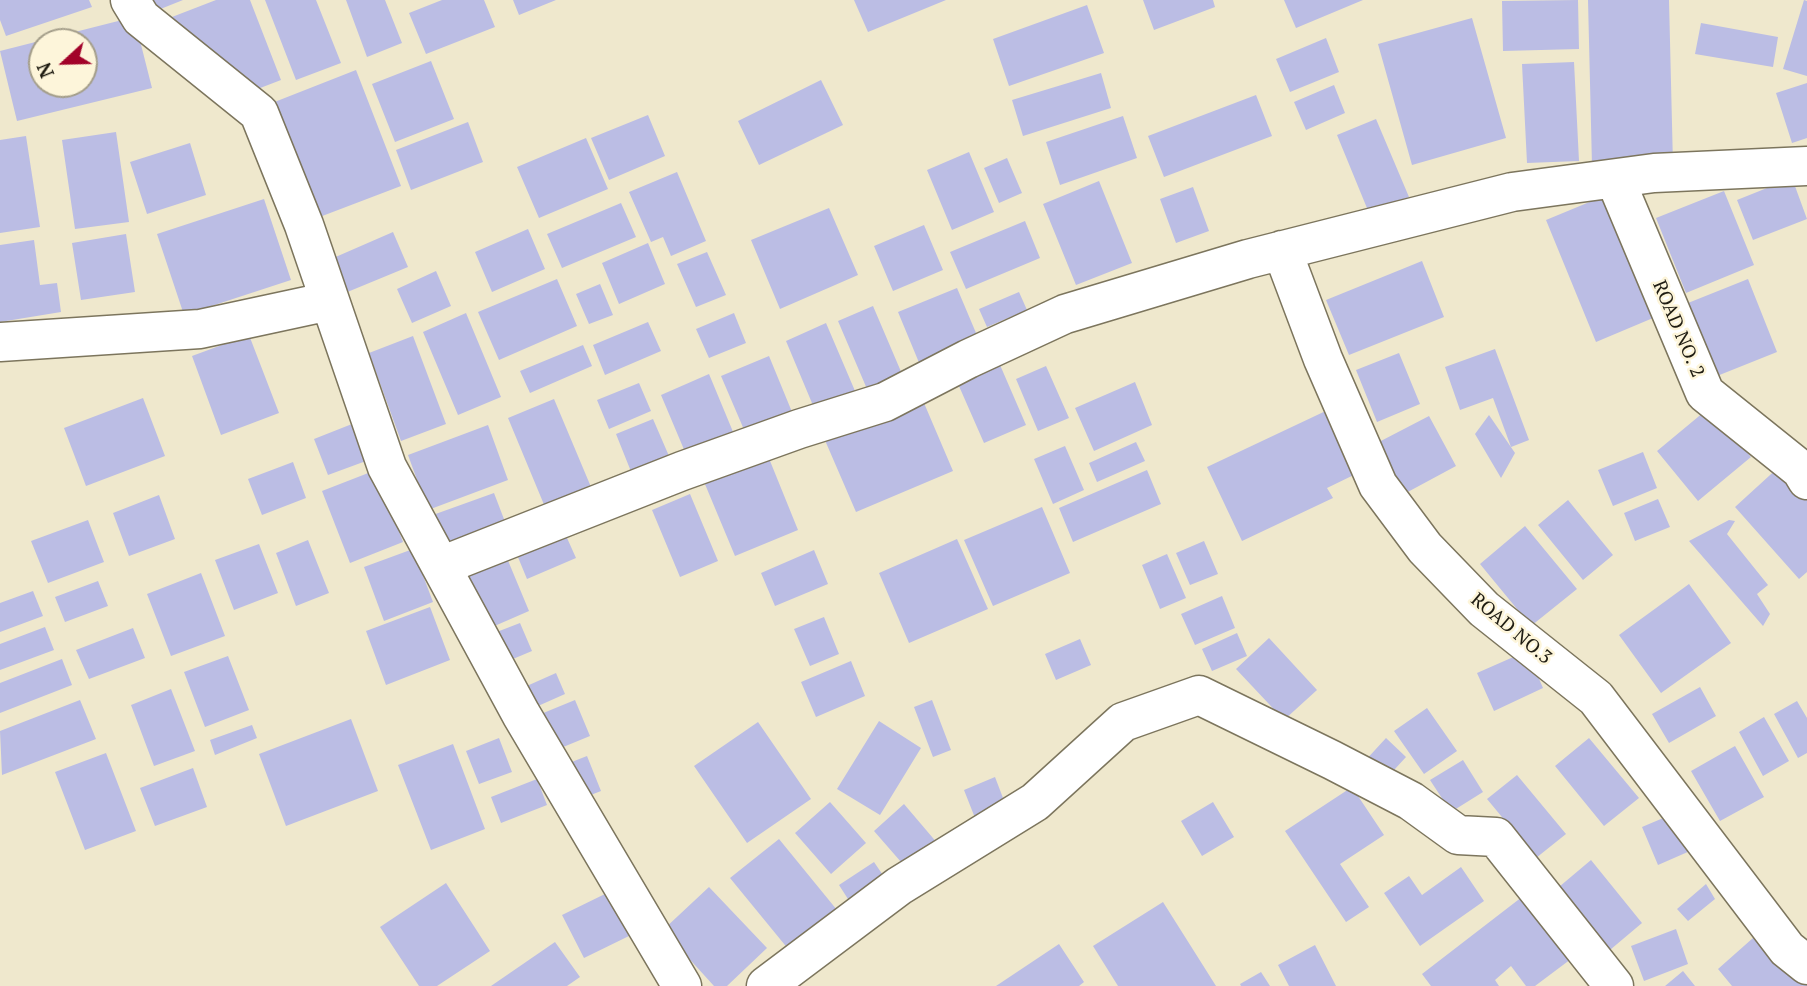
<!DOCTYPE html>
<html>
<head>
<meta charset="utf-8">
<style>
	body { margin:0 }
	#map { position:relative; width:1807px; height:986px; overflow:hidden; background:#efe8cd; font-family:"PT Serif",serif }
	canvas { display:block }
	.north { position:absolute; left:28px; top:28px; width:70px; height:70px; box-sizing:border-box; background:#fdf5da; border:2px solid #a49e8a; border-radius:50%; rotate:248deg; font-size:19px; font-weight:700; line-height:28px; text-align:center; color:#1f1c12 }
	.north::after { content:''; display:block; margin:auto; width:24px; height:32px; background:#a20229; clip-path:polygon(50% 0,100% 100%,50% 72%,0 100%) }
</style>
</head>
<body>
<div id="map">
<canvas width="1807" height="986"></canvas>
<div class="north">N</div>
</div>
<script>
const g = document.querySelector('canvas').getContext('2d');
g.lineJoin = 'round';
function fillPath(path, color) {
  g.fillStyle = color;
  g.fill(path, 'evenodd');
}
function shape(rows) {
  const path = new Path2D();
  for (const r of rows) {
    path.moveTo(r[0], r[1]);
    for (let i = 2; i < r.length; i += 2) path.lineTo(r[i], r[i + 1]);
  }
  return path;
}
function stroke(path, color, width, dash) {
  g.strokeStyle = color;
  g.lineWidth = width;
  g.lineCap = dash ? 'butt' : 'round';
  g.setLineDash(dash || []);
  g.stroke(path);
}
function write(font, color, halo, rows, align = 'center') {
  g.font = font + ' "PT Serif",serif';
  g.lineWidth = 5;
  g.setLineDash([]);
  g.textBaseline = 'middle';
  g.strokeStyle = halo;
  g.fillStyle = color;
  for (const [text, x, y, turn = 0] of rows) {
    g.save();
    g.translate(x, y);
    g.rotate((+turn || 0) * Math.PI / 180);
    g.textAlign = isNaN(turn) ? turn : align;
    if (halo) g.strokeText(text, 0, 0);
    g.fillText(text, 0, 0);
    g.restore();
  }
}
fillPath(shape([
	[0,0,89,0,92,7,6,36,0,20],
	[142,0,183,0,148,14],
	[216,0,250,0,281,80,255,90,159,22],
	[265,0,316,0,341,63,296,80],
	[346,0,385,0,402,43,367,57],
	[442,0,484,0,495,27,426,54,409,13],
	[513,0,556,0,519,15],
	[854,0,946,0,868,32],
	[1143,0,1213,0,1215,7,1154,30],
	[1284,0,1363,0,1296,28],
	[1578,0,1579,49,1503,51,1502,1],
	[1588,0,1669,0,1673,165,1592,166],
	[1804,0,1807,1,1807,76,1783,69],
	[1087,5,1104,53,1009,86,993,39],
	[134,17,152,88,17,121,0,51],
	[42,42,84,42,84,84,42,84],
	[1472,18,1506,138,1412,165,1378,44],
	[1701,23,1778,37,1773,67,1695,54],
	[1326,38,1339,72,1290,92,1276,59],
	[431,61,454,119,395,142,372,84],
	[1574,62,1579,161,1527,163,1522,64],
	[356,70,401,186,317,218,272,103],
	[1101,73,1111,108,1023,136,1012,100],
	[821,80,843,125,759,165,738,121],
	[1807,83,1807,138,1792,143,1776,93],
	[1334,85,1345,113,1306,130,1294,102],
	[1256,95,1272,136,1164,177,1148,136],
	[648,115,665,156,609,180,591,138],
	[1123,116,1137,158,1060,185,1046,142],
	[1376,119,1409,197,1369,213,1337,135],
	[468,122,483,162,411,190,396,150],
	[116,132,129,222,75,229,62,140],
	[26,136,40,227,0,233,0,140],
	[586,138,608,189,539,218,517,167],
	[190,143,206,195,147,214,130,162],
	[969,152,994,212,952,230,927,170],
	[1007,158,1022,193,999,203,984,168],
	[677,172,706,241,671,256,663,237,651,242,629,192],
	[1792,178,1807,219,1753,240,1737,200],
	[1099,181,1132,263,1076,285,1043,204],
	[1193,187,1209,231,1176,243,1160,199],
	[1724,191,1754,265,1686,293,1656,218],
	[1604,196,1653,318,1596,342,1546,220],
	[264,199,291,280,184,315,157,234],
	[621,203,636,237,562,268,547,234],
	[829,208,858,275,780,309,751,240],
	[1025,221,1040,258,966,289,950,252],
	[924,225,943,270,893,291,874,246],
	[528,229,545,269,492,292,475,252],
	[393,232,408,267,345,293,331,259],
	[126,234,135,292,81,300,72,243],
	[34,240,40,285,57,283,61,312,0,322,0,245],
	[648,243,665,284,619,304,602,263],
	[707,252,726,295,696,307,677,264],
	[1422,261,1444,317,1349,355,1326,300],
	[436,271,451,306,412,323,397,289],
	[557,279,577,326,499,360,478,312],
	[1748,279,1777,352,1717,376,1688,303],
	[600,284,613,315,589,324,576,294],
	[957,288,979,340,920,365,898,312],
	[1019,292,1027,310,987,327,979,309],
	[873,306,905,381,870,396,838,321],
	[466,313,501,397,458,415,423,332],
	[734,313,746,343,709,358,696,329],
	[648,322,661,351,605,375,593,345],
	[826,323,858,398,817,415,786,341],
	[249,335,279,413,221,435,192,356],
	[413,336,446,424,401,441,369,353],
	[583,345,592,366,530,393,520,371],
	[1495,349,1529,440,1511,447,1493,398,1460,410,1445,367],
	[1399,353,1420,404,1377,422,1356,370],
	[769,356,792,412,745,432,721,376],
	[997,358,1026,425,984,443,955,377],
	[1046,366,1069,418,1038,431,1016,379],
	[709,374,736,439,688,459,661,395],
	[1135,382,1152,425,1094,451,1075,408],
	[639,383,651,411,609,429,597,400],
	[921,396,953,471,856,512,824,438],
	[143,398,165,456,86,486,64,428],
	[554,399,591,487,545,507,508,418],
	[1710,407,1751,457,1698,501,1657,451],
	[1332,408,1362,471,1327,488,1333,498,1242,541,1207,467],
	[1489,415,1515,453,1501,478,1475,434],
	[1429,416,1456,466,1404,494,1377,443],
	[653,419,672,463,634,479,616,434],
	[352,424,366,461,328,475,314,439],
	[488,425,508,480,428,510,408,455],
	[1136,442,1145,461,1097,482,1089,463],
	[1065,446,1084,490,1053,504,1034,459],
	[766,451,798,530,735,556,702,477],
	[1643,452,1657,488,1613,506,1598,470],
	[293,462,306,498,262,515,248,479],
	[1781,465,1807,495,1807,572,1799,579,1735,507],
	[376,470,403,542,350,563,322,491],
	[1147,470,1161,504,1073,542,1059,508],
	[494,493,507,527,442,551,430,516],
	[690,494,718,561,680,577,652,510],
	[159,495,175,539,129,556,113,513],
	[1658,499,1670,527,1635,541,1624,513],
	[1568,500,1613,555,1583,580,1538,525],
	[1042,507,1070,573,993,606,964,540],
	[88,520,104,562,48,583,31,541],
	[1729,520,1735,521,1727,534,1768,585,1757,594,1770,614,1763,626,1689,541],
	[1525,526,1577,589,1531,626,1480,564],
	[563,529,576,558,527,579,515,550],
	[957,539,988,609,909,643,879,573],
	[308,540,329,593,296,606,276,553],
	[1204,541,1218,574,1190,585,1176,553],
	[259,544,278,593,234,610,215,560],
	[413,549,433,602,384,621,364,567],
	[814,550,828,584,775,606,761,573],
	[504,551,529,611,483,631,458,571],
	[1167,554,1186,598,1160,609,1142,565],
	[201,573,225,636,171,656,147,594],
	[98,581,108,606,65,622,55,597],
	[1689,584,1731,643,1661,693,1619,635],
	[33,591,43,616,0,632,0,603],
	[1222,596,1235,628,1195,645,1181,614],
	[430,607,450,660,386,685,366,631],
	[824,617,839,654,810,666,794,629],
	[520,623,532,651,501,664,489,635],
	[45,627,54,650,0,670,0,644],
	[133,628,145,658,89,679,76,650],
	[1237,633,1247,656,1212,671,1202,649],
	[1269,638,1317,690,1284,720,1236,669],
	[1080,639,1091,665,1056,680,1045,654],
	[1527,651,1543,688,1494,711,1477,673],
	[228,656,249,710,205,727,184,672],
	[62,659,72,685,0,713,0,683],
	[851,661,865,696,816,717,801,682],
	[556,673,565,694,529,710,520,689],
	[1700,687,1716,716,1669,743,1652,714],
	[171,689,195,751,154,766,131,705],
	[80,700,96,739,2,775,0,731],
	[575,700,590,736,551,752,536,716],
	[932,700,951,750,933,757,914,707],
	[1797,701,1807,718,1807,753,1798,758,1774,714],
	[1427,708,1457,751,1424,774,1394,731],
	[1764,717,1789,761,1763,776,1739,732],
	[351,719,378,791,286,826,259,754],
	[879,721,921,748,880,815,837,789],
	[758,722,811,799,747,843,694,766],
	[252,725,257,738,215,755,210,740],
	[499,738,512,772,479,784,466,751],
	[1386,738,1406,757,1383,782,1364,762],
	[1589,738,1639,798,1604,826,1555,766],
	[453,744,485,829,431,850,398,765],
	[1735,746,1764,797,1720,821,1691,771],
	[106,753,136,831,85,850,55,772],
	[587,756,601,791,578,800,564,765],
	[1463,760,1483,792,1451,812,1430,780],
	[193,768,207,807,155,826,140,788],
	[1517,775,1566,834,1536,858,1487,799],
	[995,777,1008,811,977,823,964,790],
	[537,779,547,805,501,823,491,797],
	[1352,787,1384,835,1340,864,1369,907,1346,922,1285,831],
	[830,802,866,843,831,874,795,833],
	[1213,802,1234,837,1202,856,1181,821],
	[904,804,938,844,908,870,874,831],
	[1675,813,1690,851,1658,865,1642,827],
	[779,839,837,910,789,950,730,878],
	[1591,860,1642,923,1604,955,1553,892],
	[874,862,891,887,855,910,839,885],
	[1461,867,1484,901,1420,946,1384,893,1409,876,1422,895],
	[446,883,490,951,437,986,419,986,380,927],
	[1706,884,1715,899,1688,921,1677,909],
	[709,887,767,948,727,986,714,986,663,930],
	[1531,890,1579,953,1535,986,1526,986,1511,966,1495,980,1499,986,1431,986,1422,974],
	[607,893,629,936,584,958,562,915],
	[1163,902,1216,986,1118,986,1093,946],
	[1676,929,1688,964,1644,981,1631,946],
	[1762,930,1807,982,1807,986,1732,986,1718,969],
	[555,942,580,977,567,986,491,986],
	[1059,944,1084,982,1079,986,996,986],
	[1315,945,1336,986,1289,986,1278,965],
	[1683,971,1695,986,1665,986],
	[1261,972,1270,986,1241,986,1240,984]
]), '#bbbde4');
const street = shape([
	[130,0,141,18,259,113,304,225,387,467,521,714,682,986],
	[1615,179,1705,393,1801,470,1807,480],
	[1282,250,1323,359,1378,485,1425,548,1484,609,1596,698,1787,949,1807,965],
	[0,342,200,329,330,301],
	[441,566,682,471,799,429,885,402,968,359,1065,314,1248,259,1512,192,1654,173,1807,166],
	[766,986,899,886,1035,802,1123,722,1199,695,1332,760,1411,801,1458,835,1496,837,1614,986]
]);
stroke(street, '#7c755d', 41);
stroke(street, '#fff', 38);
write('19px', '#1f1c12', '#fdf5da', [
	["ROAD NO. 2",1678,329,67],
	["ROAD NO.3",1511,629,40]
]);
</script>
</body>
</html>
